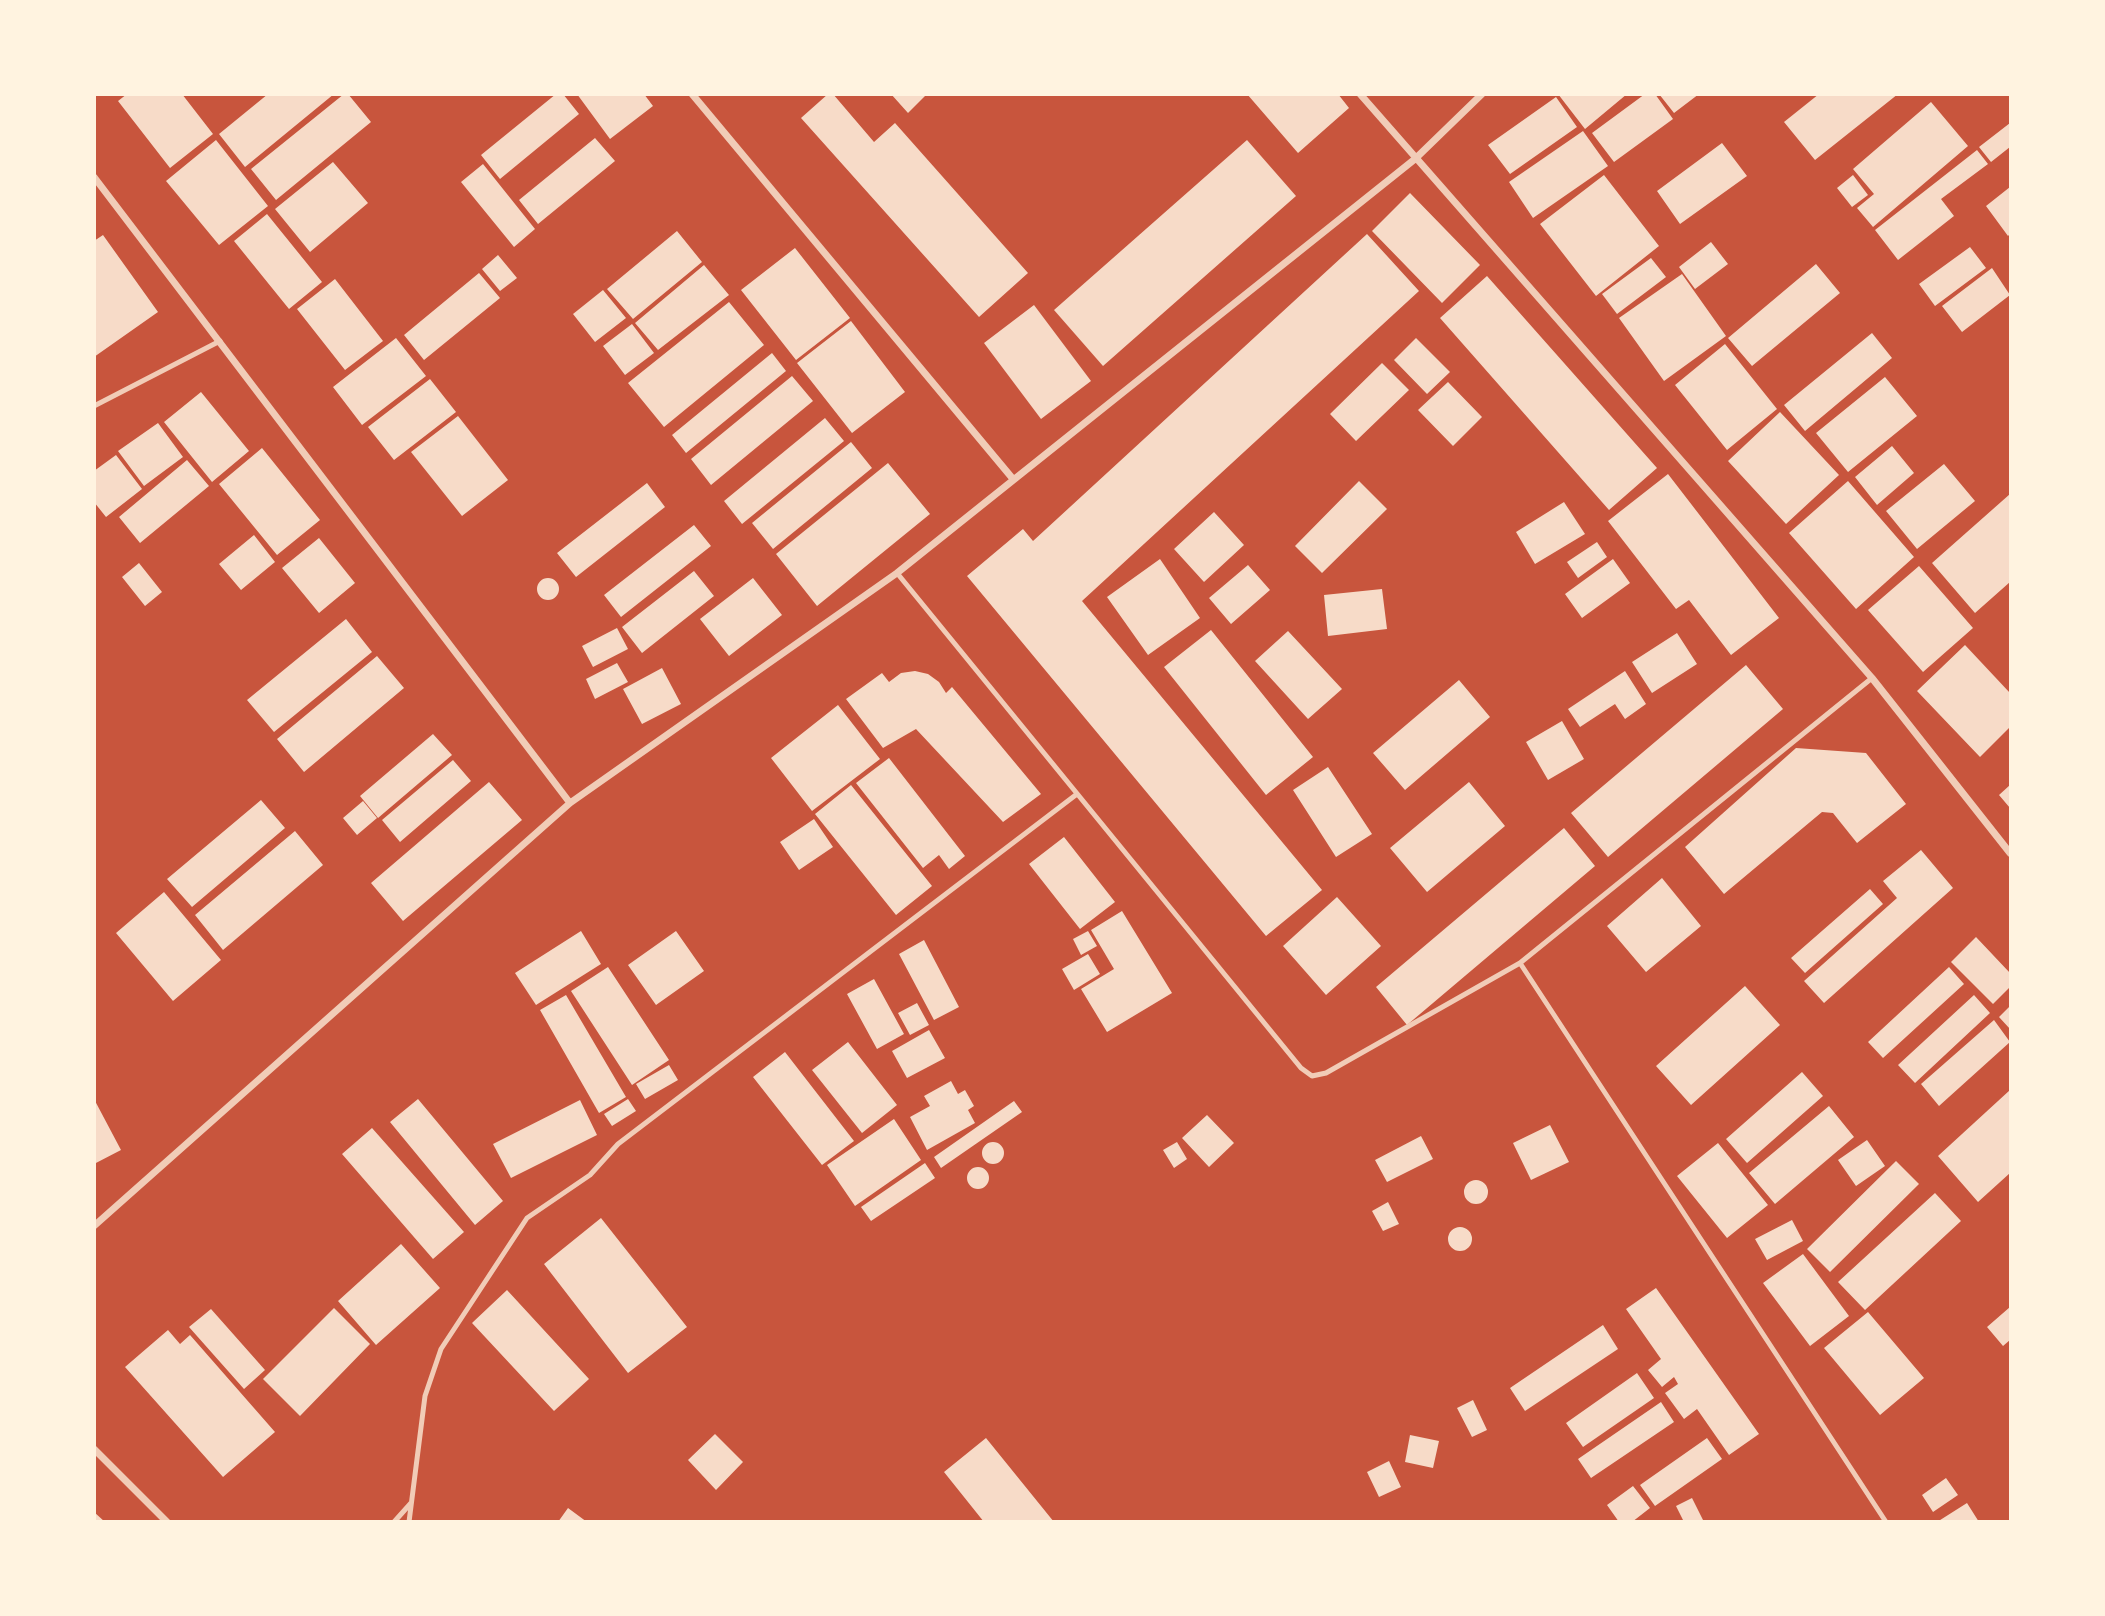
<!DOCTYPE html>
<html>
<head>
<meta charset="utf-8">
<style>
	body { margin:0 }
	#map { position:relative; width:2105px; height:1616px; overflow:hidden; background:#c8553d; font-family:"Archivo Narrow",sans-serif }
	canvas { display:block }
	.frame { position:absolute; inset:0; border:96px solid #fff3e0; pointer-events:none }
</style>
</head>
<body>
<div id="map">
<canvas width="2105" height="1616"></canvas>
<div class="frame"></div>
</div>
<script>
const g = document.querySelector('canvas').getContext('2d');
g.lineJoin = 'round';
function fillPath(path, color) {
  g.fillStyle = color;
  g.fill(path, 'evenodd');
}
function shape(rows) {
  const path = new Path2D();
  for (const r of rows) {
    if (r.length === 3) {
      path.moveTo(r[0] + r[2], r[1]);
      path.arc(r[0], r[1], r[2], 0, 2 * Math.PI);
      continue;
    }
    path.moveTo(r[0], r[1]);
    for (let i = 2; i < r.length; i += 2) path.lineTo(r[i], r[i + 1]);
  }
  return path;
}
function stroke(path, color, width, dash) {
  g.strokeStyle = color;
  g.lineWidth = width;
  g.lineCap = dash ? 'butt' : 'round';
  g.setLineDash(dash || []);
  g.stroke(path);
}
fillPath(shape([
	[127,94,182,94,213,134,170,168,118,101],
	[268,94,334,94,245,167,219,134],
	[344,94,348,94,371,122,276,200,251,169],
	[556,94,563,94,579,114,500,179,481,155],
	[577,94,644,94,653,106,610,139],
	[828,94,833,94,874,142,895,123,1028,273,979,317,801,118],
	[891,94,927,94,908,113],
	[1247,94,1338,94,1349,108,1298,153],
	[1558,94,1627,94,1585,129],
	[1645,94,1655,94,1673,119,1614,162,1592,133],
	[1659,94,1699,94,1674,113],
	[1819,94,1898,94,1815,160,1784,122],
	[1556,97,1577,127,1510,174,1488,145],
	[1931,102,1968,146,1873,227,1857,208,1874,194,1853,169],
	[2010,123,2010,147,1991,162,1979,147],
	[1583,131,1608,166,1533,218,1509,182],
	[595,138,615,161,538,224,519,200],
	[216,140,268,206,219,245,166,181],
	[1247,140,1296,196,1103,366,1054,310],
	[1722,143,1747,176,1680,224,1657,191],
	[1977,150,1988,164,1941,199,1954,216,1898,260,1875,230],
	[333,162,368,203,310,252,275,209],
	[483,164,535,229,514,247,461,182],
	[1604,175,1659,246,1596,296,1540,224],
	[1853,175,1868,195,1852,207,1837,188],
	[2010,187,2010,234,2008,236,1986,206],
	[1410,193,1480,265,1442,303,1372,231],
	[267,214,322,282,289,309,234,241],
	[677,231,702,262,633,319,607,289],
	[1367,234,1419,291,1082,601,1322,890,1266,936,967,576,1023,529,1033,541],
	[103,235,158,312,94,357,94,241],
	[1711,242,1728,264,1695,289,1679,267],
	[1970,247,1986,268,1935,306,1919,284],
	[795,248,850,318,796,360,741,290],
	[498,255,517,278,500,291,482,269],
	[1651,258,1666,277,1617,314,1602,294],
	[1816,264,1840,293,1752,366,1728,338],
	[704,265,729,295,658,350,635,323],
	[1992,268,2010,295,1962,332,1942,306],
	[479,273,500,298,424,360,404,335],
	[1682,274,1726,336,1664,381,1619,318],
	[1487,276,1657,468,1609,510,1440,318],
	[335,279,383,341,345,370,297,309],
	[603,290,626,318,595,342,573,314],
	[729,302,764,345,664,427,628,383],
	[1034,305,1091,381,1041,419,984,343],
	[851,321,905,392,852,433,797,363],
	[632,324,654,353,625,375,603,346],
	[1872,333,1892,358,1805,431,1784,405],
	[396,338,426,376,362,425,333,387],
	[1416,338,1450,372,1427,394,1394,360],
	[1725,344,1777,409,1727,450,1675,385],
	[772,353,786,371,686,453,672,435],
	[1382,363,1409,390,1356,441,1330,414],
	[792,376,813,401,711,485,691,459],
	[1885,377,1917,416,1848,472,1816,433],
	[430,379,456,412,394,460,368,427],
	[1448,382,1482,417,1453,446,1418,410],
	[201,392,249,451,212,482,164,422],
	[1780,412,1839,475,1786,524,1728,461],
	[458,416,508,480,462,516,411,452],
	[825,418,844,441,742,524,724,501],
	[158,423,183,457,144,486,118,451],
	[851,442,872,468,773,549,752,523],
	[1892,446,1914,473,1877,505,1855,477],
	[262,448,320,520,277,555,219,484],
	[116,455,142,489,106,517,94,502,94,471],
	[187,460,209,486,140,543,119,517],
	[888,463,930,514,817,606,776,554],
	[1944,464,1975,501,1917,549,1886,511],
	[1668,474,1779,618,1731,655,1689,600,1676,609,1608,521],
	[1359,481,1387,509,1322,573,1295,546],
	[1848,481,1914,557,1856,609,1789,533],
	[647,483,665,507,576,577,557,553],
	[2010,494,2010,582,1975,613,1932,563],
	[1564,502,1585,534,1535,564,1516,532],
	[1214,512,1244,545,1204,582,1174,549],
	[694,525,711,546,621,617,604,595],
	[254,535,275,562,241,590,219,564],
	[319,538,355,583,319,613,282,568],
	[1597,542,1607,557,1578,578,1567,562],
	[1160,559,1200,618,1148,655,1107,597],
	[1613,559,1630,583,1582,618,1565,594],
	[139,563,162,592,145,606,122,577],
	[1248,565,1270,590,1231,624,1209,598],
	[1919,566,1973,628,1923,672,1868,610],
	[694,571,714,596,642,653,622,627],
	[548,589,11],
	[753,578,782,615,729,656,700,619],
	[1382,589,1387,629,1328,636,1324,595],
	[346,619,372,652,274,732,247,700],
	[617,628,628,649,593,667,582,646],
	[1211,630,1313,757,1266,795,1164,667],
	[1288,631,1342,689,1308,719,1255,661],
	[1677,633,1697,664,1652,693,1632,662],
	[1965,645,2010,693,2010,727,1980,757,1917,691],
	[377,656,404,688,304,772,277,739],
	[617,663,628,682,595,699,586,679],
	[1746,665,1783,709,1608,857,1571,813],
	[662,668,681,704,642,724,623,689],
	[915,671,928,674,939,682,946,693,952,687,1041,794,1003,822,916,729,883,748,846,699,882,673,889,682,901,673],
	[1625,671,1646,704,1625,719,1615,704,1580,727,1568,709],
	[1459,680,1490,717,1405,790,1373,753],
	[838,705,880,759,812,811,771,758],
	[1562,721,1584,759,1548,780,1526,742],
	[433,734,452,755,378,818,360,796],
	[1796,748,1866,753,1906,804,1857,843,1833,813,1822,812,1724,894,1685,847],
	[889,758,965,856,949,869,939,855,923,868,856,783],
	[453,760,471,781,400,842,382,820],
	[1328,767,1372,834,1336,857,1293,790],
	[489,782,522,820,403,921,371,883],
	[1469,782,1505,826,1427,892,1390,848],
	[851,785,932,886,896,915,815,814],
	[2010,785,2010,808,1999,795],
	[261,800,285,828,192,907,167,879],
	[363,801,377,818,357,835,343,818],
	[814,819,833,847,799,870,780,842],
	[1564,828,1595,866,1407,1025,1376,987],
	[295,831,323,865,223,950,195,915],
	[1064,837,1115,902,1080,929,1029,864],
	[1921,850,1953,888,1824,1003,1804,981,1897,898,1883,881],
	[1662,878,1701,926,1646,972,1607,926],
	[1870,889,1883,904,1805,973,1791,958],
	[164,892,221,960,173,1001,116,933],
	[1337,897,1381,946,1326,995,1283,946],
	[1122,911,1172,993,1107,1032,1081,989,1114,969,1091,930],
	[581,931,601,964,536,1005,515,973],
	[676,931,704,971,656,1005,628,965],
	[1088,931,1097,946,1081,955,1073,939],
	[1976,937,2010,973,2010,987,1993,1004,1951,962],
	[924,940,959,1007,934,1020,899,954],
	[1088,954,1100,974,1074,990,1062,969],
	[608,967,669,1060,632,1085,571,991],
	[1949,967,1964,984,1883,1058,1868,1042],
	[874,979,904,1034,877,1049,847,994],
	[1745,986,1780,1025,1691,1105,1656,1066],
	[566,995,626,1097,599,1113,540,1010],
	[1974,995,1990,1013,1915,1083,1898,1065],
	[917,1003,929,1025,910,1035,898,1013],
	[2010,1006,2010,1029,1999,1017],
	[1994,1020,2010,1042,1939,1106,1921,1084],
	[929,1030,945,1058,907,1078,892,1051],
	[848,1042,897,1105,862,1133,812,1070],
	[785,1052,854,1141,822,1165,753,1077],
	[669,1065,678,1080,645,1099,636,1084],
	[1802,1072,1823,1096,1747,1163,1726,1139],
	[951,1081,958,1094,965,1090,974,1106,968,1110,975,1123,927,1150,910,1117,930,1106,924,1096],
	[2010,1090,2010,1173,1978,1202,1938,1156],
	[94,1099,121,1150,94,1164],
	[418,1099,503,1201,475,1225,390,1122],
	[628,1099,636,1111,612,1126,604,1114],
	[580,1100,597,1135,511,1178,493,1144],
	[1014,1101,1022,1112,941,1168,934,1157],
	[1829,1106,1854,1137,1775,1204,1749,1173],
	[1207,1115,1234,1143,1209,1167,1182,1138],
	[894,1119,921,1160,855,1206,827,1165],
	[1550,1125,1569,1162,1531,1180,1513,1143],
	[372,1128,464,1232,433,1259,342,1154],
	[1421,1136,1433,1159,1387,1182,1375,1160],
	[1867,1140,1885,1166,1856,1186,1838,1160],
	[993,1153,11],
	[1177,1142,1187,1159,1174,1168,1163,1150],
	[1718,1143,1768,1205,1727,1238,1677,1176],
	[1896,1161,1919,1184,1830,1272,1807,1249],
	[925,1163,935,1178,871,1221,861,1207],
	[978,1178,11],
	[1476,1192,12],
	[1935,1193,1961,1221,1865,1310,1838,1282],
	[1388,1202,1399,1224,1383,1231,1372,1211],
	[601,1218,687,1327,628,1373,544,1264],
	[1792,1220,1803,1241,1767,1260,1755,1239],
	[1460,1239,12],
	[401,1244,440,1288,376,1345,338,1301],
	[1803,1254,1849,1316,1810,1346,1763,1283],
	[1656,1288,1759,1434,1729,1455,1697,1409,1684,1419,1665,1393,1678,1384,1674,1377,1662,1387,1648,1370,1661,1359,1626,1309],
	[507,1290,589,1379,554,1411,472,1323],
	[2010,1307,2010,1340,2003,1346,1987,1327],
	[334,1308,370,1344,300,1416,263,1379],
	[211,1309,265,1370,244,1389,189,1327],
	[1868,1312,1924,1378,1880,1415,1824,1348],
	[1603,1325,1618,1349,1525,1411,1510,1388],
	[168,1330,180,1344,190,1335,275,1432,223,1477,125,1367],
	[1637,1373,1654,1398,1583,1447,1566,1423],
	[1473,1400,1487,1430,1472,1437,1457,1408],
	[1661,1402,1674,1422,1591,1478,1578,1459],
	[715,1434,743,1462,716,1490,688,1460],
	[1410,1435,1439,1441,1433,1468,1405,1462],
	[986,1438,1054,1522,984,1522,944,1472],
	[1707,1438,1722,1459,1655,1506,1640,1485],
	[1389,1461,1401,1487,1379,1497,1367,1472],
	[1946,1478,1958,1495,1933,1512,1922,1495],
	[1633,1486,1650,1508,1632,1522,1619,1522,1607,1505],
	[1692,1498,1704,1522,1684,1522,1676,1506],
	[1967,1503,1979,1522,1937,1522],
	[568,1508,587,1522,558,1522],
	[94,1512,105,1522,94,1522]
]), '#f7dbc8');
stroke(shape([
	[94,406,220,341],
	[897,573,1301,1068,1312,1076,1326,1073,1520,963,1872,678],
	[1520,963,1886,1522],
	[394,1522,411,1503],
	[409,1522,425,1396,441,1349,527,1218,590,1175,618,1144,1077,794]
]), '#f1ccb7', 5);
stroke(shape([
	[692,94,1013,479],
	[1360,94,1872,678,2010,853],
	[94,177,570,803],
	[94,1226,570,803,897,573,1415,159,1482,94],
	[94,1449,167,1522]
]), '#f1ccb7', 7);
</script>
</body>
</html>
